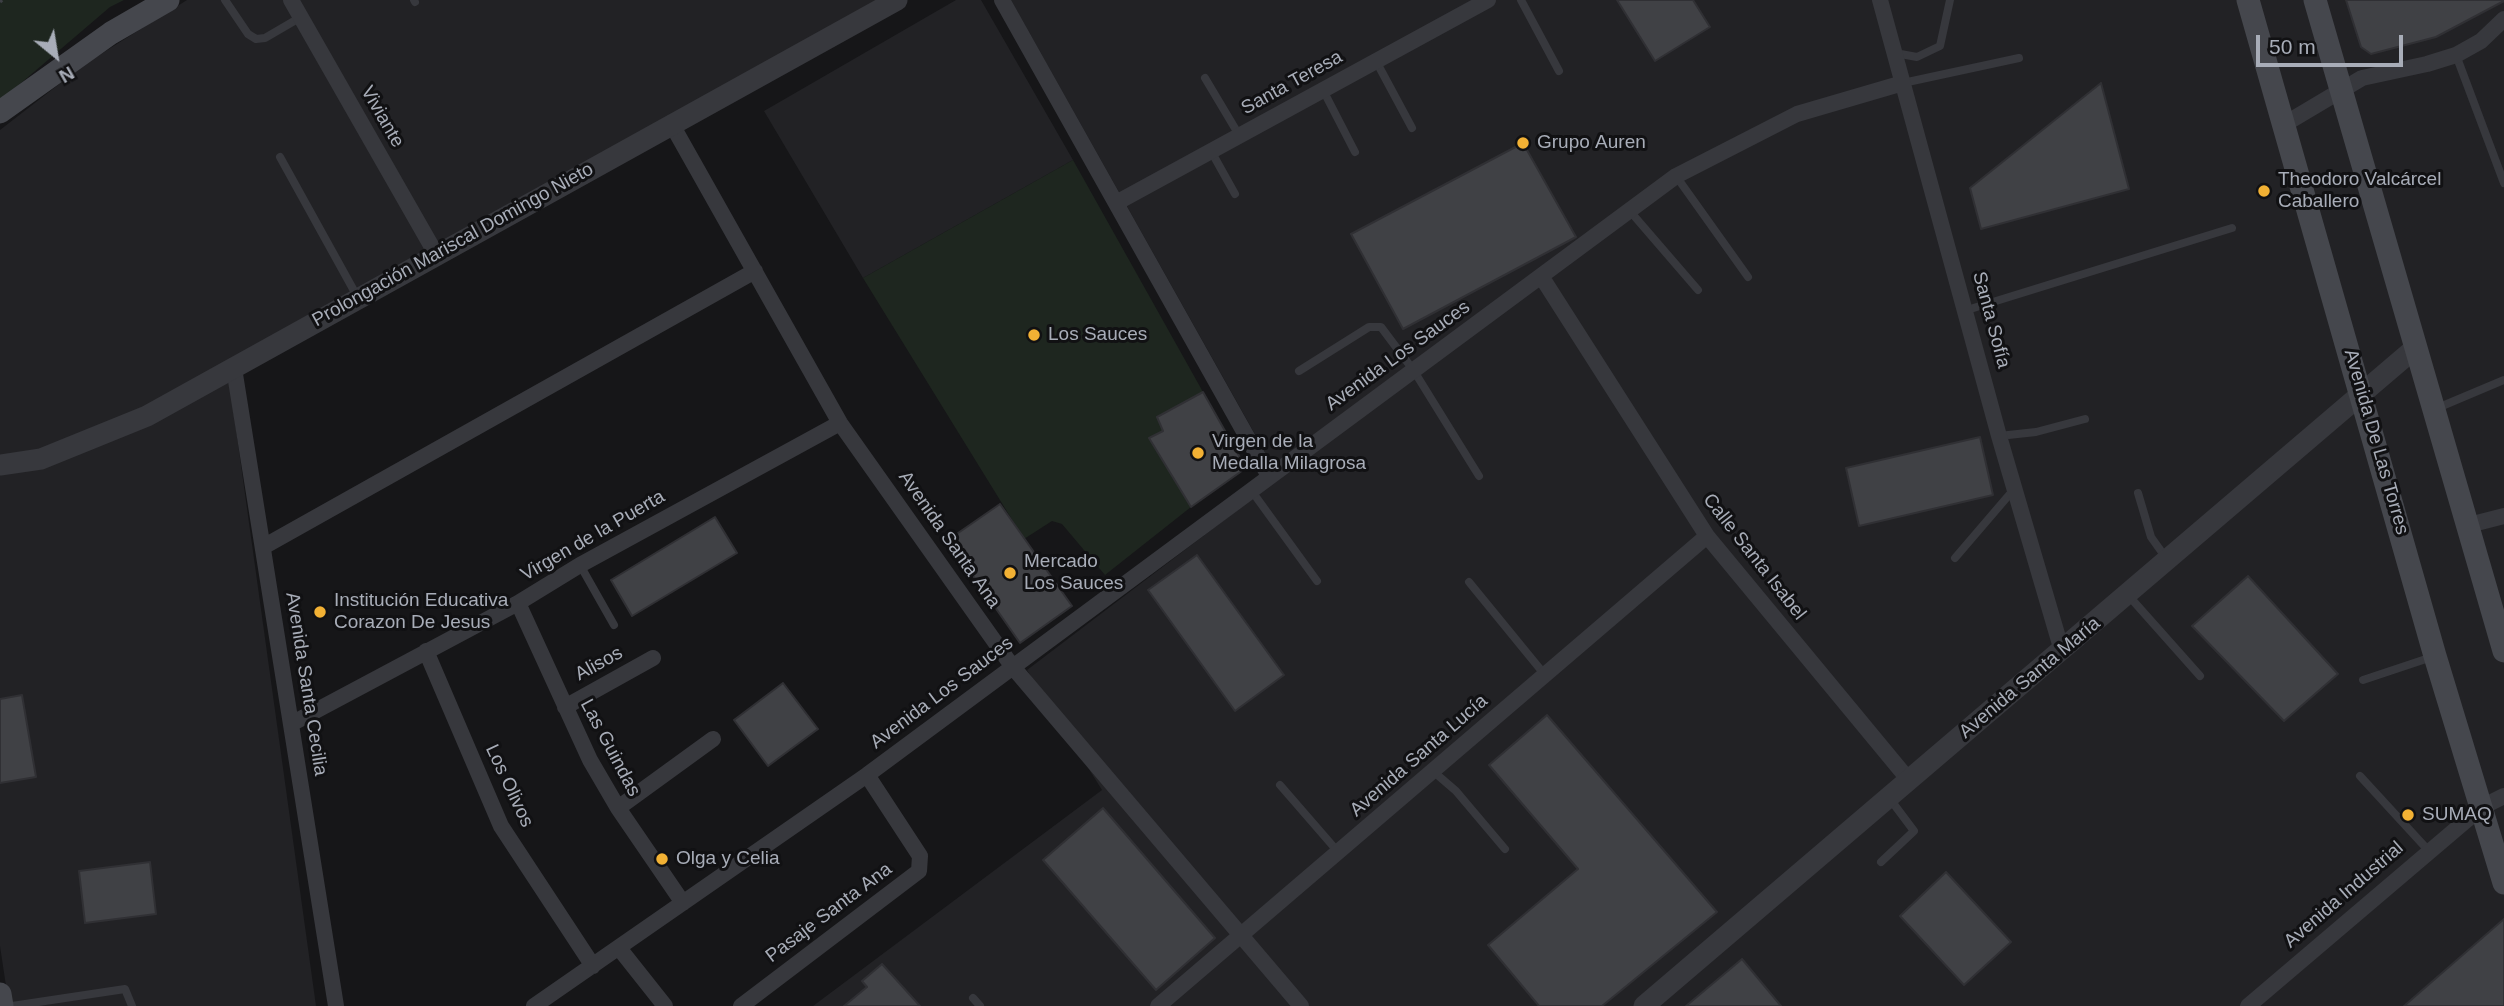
<!DOCTYPE html>
<html>
<head>
<meta charset="utf-8">
<style>
	body { margin:0 }
	#map { position:relative; width:2504px; height:1006px; overflow:hidden; background:#161618; font-family:Arial,sans-serif }
	canvas { display:block }
	.north { position:absolute; left:21px; top:21px; width:70px; height:70px; -webkit-text-stroke:5px #111113; paint-order:stroke; rotate:150deg; font-size:19px; font-weight:700; line-height:28px; text-align:center; color:#a8adb8 }
	.north::after { content:''; display:block; margin:auto; width:24px; height:32px; background:#a8adb8; clip-path:polygon(50% 0,100% 100%,50% 72%,0 100%) }
	.scale { position:absolute; left:2256px; top:35px; width:147px; height:32px; box-sizing:border-box; border:4px solid #a8adb8; border-top:0; padding-left:9px; font-size:21px; line-height:24px; white-space:nowrap; color:#a8adb8; -webkit-text-stroke:5px #111113; paint-order:stroke }
</style>
</head>
<body>
<div id="map">
<canvas width="2504" height="1006"></canvas>
<div class="north">N</div>
<div class="scale">50 m</div>
</div>
<script>
const g = document.querySelector('canvas').getContext('2d');
g.lineJoin = 'round';
function fillPath(path, color) {
  g.fillStyle = color;
  g.fill(path, 'evenodd');
}
function shape(rows) {
  const path = new Path2D();
  for (const r of rows) {
    path.moveTo(r[0], r[1]);
    for (let i = 2; i < r.length; i += 2) path.lineTo(r[i], r[i + 1]);
  }
  return path;
}
function stroke(path, color, width, dash) {
  g.strokeStyle = color;
  g.lineWidth = width;
  g.lineCap = dash ? 'butt' : 'round';
  g.setLineDash(dash || []);
  g.stroke(path);
}
function write(font, color, halo, rows, align = 'center') {
  g.font = font + ' Arial,sans-serif';
  g.lineWidth = 6;
  g.setLineDash([]);
  g.textBaseline = 'middle';
  g.strokeStyle = halo;
  g.fillStyle = color;
  for (const [text, x, y, turn = 0] of rows) {
    g.save();
    g.translate(x, y);
    g.rotate((+turn || 0) * Math.PI / 180);
    g.textAlign = isNaN(turn) ? turn : align;
    if (halo) g.strokeText(text, 0, 0);
    g.fillText(text, 0, 0);
    g.restore();
  }
}
fillPath(shape([
	[187,0,894,0,227,364,316,1006,9,1006,0,946,0,130,85,64],
	[956,0,981,0,1073,160,863,278,764,111],
	[1011,0,2504,0,2504,1006,813,1006,1102,790,1027,670,1265,489,1265,452]
]), '#222225');
fillPath(shape([
	[0,0,124,0,110,7,0,101],
	[1073,160,1203,392,1158,417,1163,431,1149,438,1191,507,1105,575,1062,524,1052,521,1024,539,863,278]
]), '#1e261f');
const building = shape([
	[1617,0,1693,0,1710,27,1655,61,1617,0],
	[2346,0,2504,0,2504,1,2436,37,2371,54,2361,47,2346,0],
	[2101,83,2129,189,1981,229,1970,188,2101,83],
	[1523,143,1576,237,1403,329,1351,234,1523,143],
	[1203,392,1246,468,1191,507,1149,438,1163,431,1157,417,1203,392],
	[1980,437,1993,495,1859,526,1846,468,1980,437],
	[1000,504,1072,606,1020,643,948,540,1000,504],
	[715,517,737,553,632,616,611,580,715,517],
	[1197,555,1284,675,1235,711,1148,590,1197,555],
	[2248,576,2338,674,2284,721,2192,626,2248,576],
	[783,683,818,729,768,766,734,720,783,683],
	[22,695,36,777,0,783,0,699,22,695],
	[1547,715,1717,912,1602,1006,1539,1006,1488,945,1578,869,1489,765,1547,715],
	[1103,808,1215,938,1156,990,1043,860,1103,808],
	[150,862,156,914,85,923,79,871,150,862],
	[1946,872,2011,942,1964,985,1900,916,1946,872],
	[2504,919,2504,1006,2404,1006,2504,919],
	[1742,959,1781,1006,1686,1006,1742,959],
	[882,964,920,1006,844,1006,867,987,862,981,882,964]
]);
fillPath(building, '#404145');
stroke(building, '#303034', 2);
stroke(shape([
	[0,2,2,0]
]), '#3d3f44', 3.5, [3.5, 5]);
stroke(shape([
	[225,0,248,34,256,39,265,38,301,17],
	[414,0,415,2],
	[1521,0,1559,71],
	[1895,53,1917,57,1940,46,1950,0],
	[2456,55,2504,183],
	[1376,61,1412,128],
	[1205,78,1239,135],
	[1903,83,2019,58],
	[1323,90,1355,152],
	[1211,151,1235,194],
	[280,157,358,298],
	[1676,176,1748,277],
	[1629,210,1698,290],
	[1967,310,2232,228],
	[1299,371,1369,327,1381,327,1414,371,1479,476],
	[2435,409,2504,380],
	[1999,436,2036,432,2085,419],
	[1251,490,1317,581],
	[2138,493,2151,537,2166,558],
	[1955,558,2015,488],
	[580,565,614,625],
	[1469,582,1545,675],
	[2128,595,2200,676],
	[2363,680,2432,657],
	[1434,772,1456,791,1505,849],
	[2360,776,2428,850],
	[1280,785,1339,853],
	[1881,862,1914,831,1890,799],
	[973,998,980,1006],
	[12,1006,125,989,132,1006]
]), '#37383d', 8);
stroke(shape([
	[291,0,436,254],
	[1002,0,1269,476],
	[1880,0,1999,436,2062,651],
	[671,123,840,423,1012,666,1301,1006],
	[2283,125,2362,78,2427,64,2456,55,2481,41,2504,19],
	[1116,203,1488,0],
	[1541,276,1707,536,1908,779],
	[234,368,336,1006],
	[2465,526,2504,516],
	[263,547,755,271],
	[518,603,590,760,618,808,683,903],
	[426,651,501,826,593,966],
	[565,707,653,658],
	[291,724,518,603,580,565,840,423],
	[618,808,713,739],
	[619,948,665,1006],
	[534,1006,867,775,1676,176,1797,114,1903,83],
	[741,1006,919,871,920,856,867,775],
	[1158,1006,1707,536],
	[2248,1006,2482,807,2504,796]
]), '#37383d', 16);
stroke(shape([
	[0,465,41,459,147,416,897,0],
	[1644,1006,2414,349]
]), '#37383d', 21);
stroke(shape([
	[2248,0,2435,656,2504,883],
	[2315,0,2504,651],
	[0,112,111,33,168,0],
	[0,994,2,1006]
]), '#45474d', 23);
for (const [x, y, r, color] of [
	[1523,143,7,"#f2b134"],
	[2264,191,7,"#f2b134"],
	[1034,335,7,"#f2b134"],
	[1198,453,7,"#f2b134"],
	[1010,573,7,"#f2b134"],
	[320,612,7,"#f2b134"],
	[2408,815,7,"#f2b134"],
	[662,859,7,"#f2b134"]
]) {
  const dot = new Path2D();
  dot.arc(x, y, r, 0, 2 * Math.PI);
  g.fillStyle = color;
  g.fill(dot);
  stroke(dot, '#111113', 2.5);
}
write('19px', '#a8adb8', '#111113', [
	["Santa Teresa",1292,83,-29],
	["Viviante",382,117,60],
	["Prolongación Mariscal Domingo Nieto",453,245,-29],
	["Santa Sofía",1991,320,75],
	["Avenida Los Sauces",1398,356,-36],
	["Avenida De Las Torres",2376,442,74],
	["Virgen de la Puerta",593,536,-30],
	["Avenida Santa Ana",949,540,55],
	["Calle Santa Isabel",1754,557,52],
	["Alisos",599,664,-29],
	["Avenida Santa María",2030,678,-40],
	["Avenida Santa Cecilia",306,684,81],
	["Avenida Los Sauces",942,693,-37],
	["Las Guindas",610,748,62],
	["Avenida Santa Lucía",1419,756,-41],
	["Los Olivos",509,786,65],
	["Avenida Industrial",2344,895,-41],
	["Pasaje Santa Ana",829,913,-37]
]);
write('19px', '#a8adb8', '#111113', [
	["Grupo Auren",1537,143],
	["Theodoro Valcárcel",2278,180],
	["Caballero",2278,202],
	["Los Sauces",1048,335],
	["Virgen de la",1212,442],
	["Medalla Milagrosa",1212,464],
	["Mercado",1024,562],
	["Los Sauces",1024,584],
	["Institución Educativa",334,601],
	["Corazon De Jesus",334,623],
	["SUMAQ",2422,815],
	["Olga y Celia",676,859]
], 'left');
</script>
</body>
</html>
